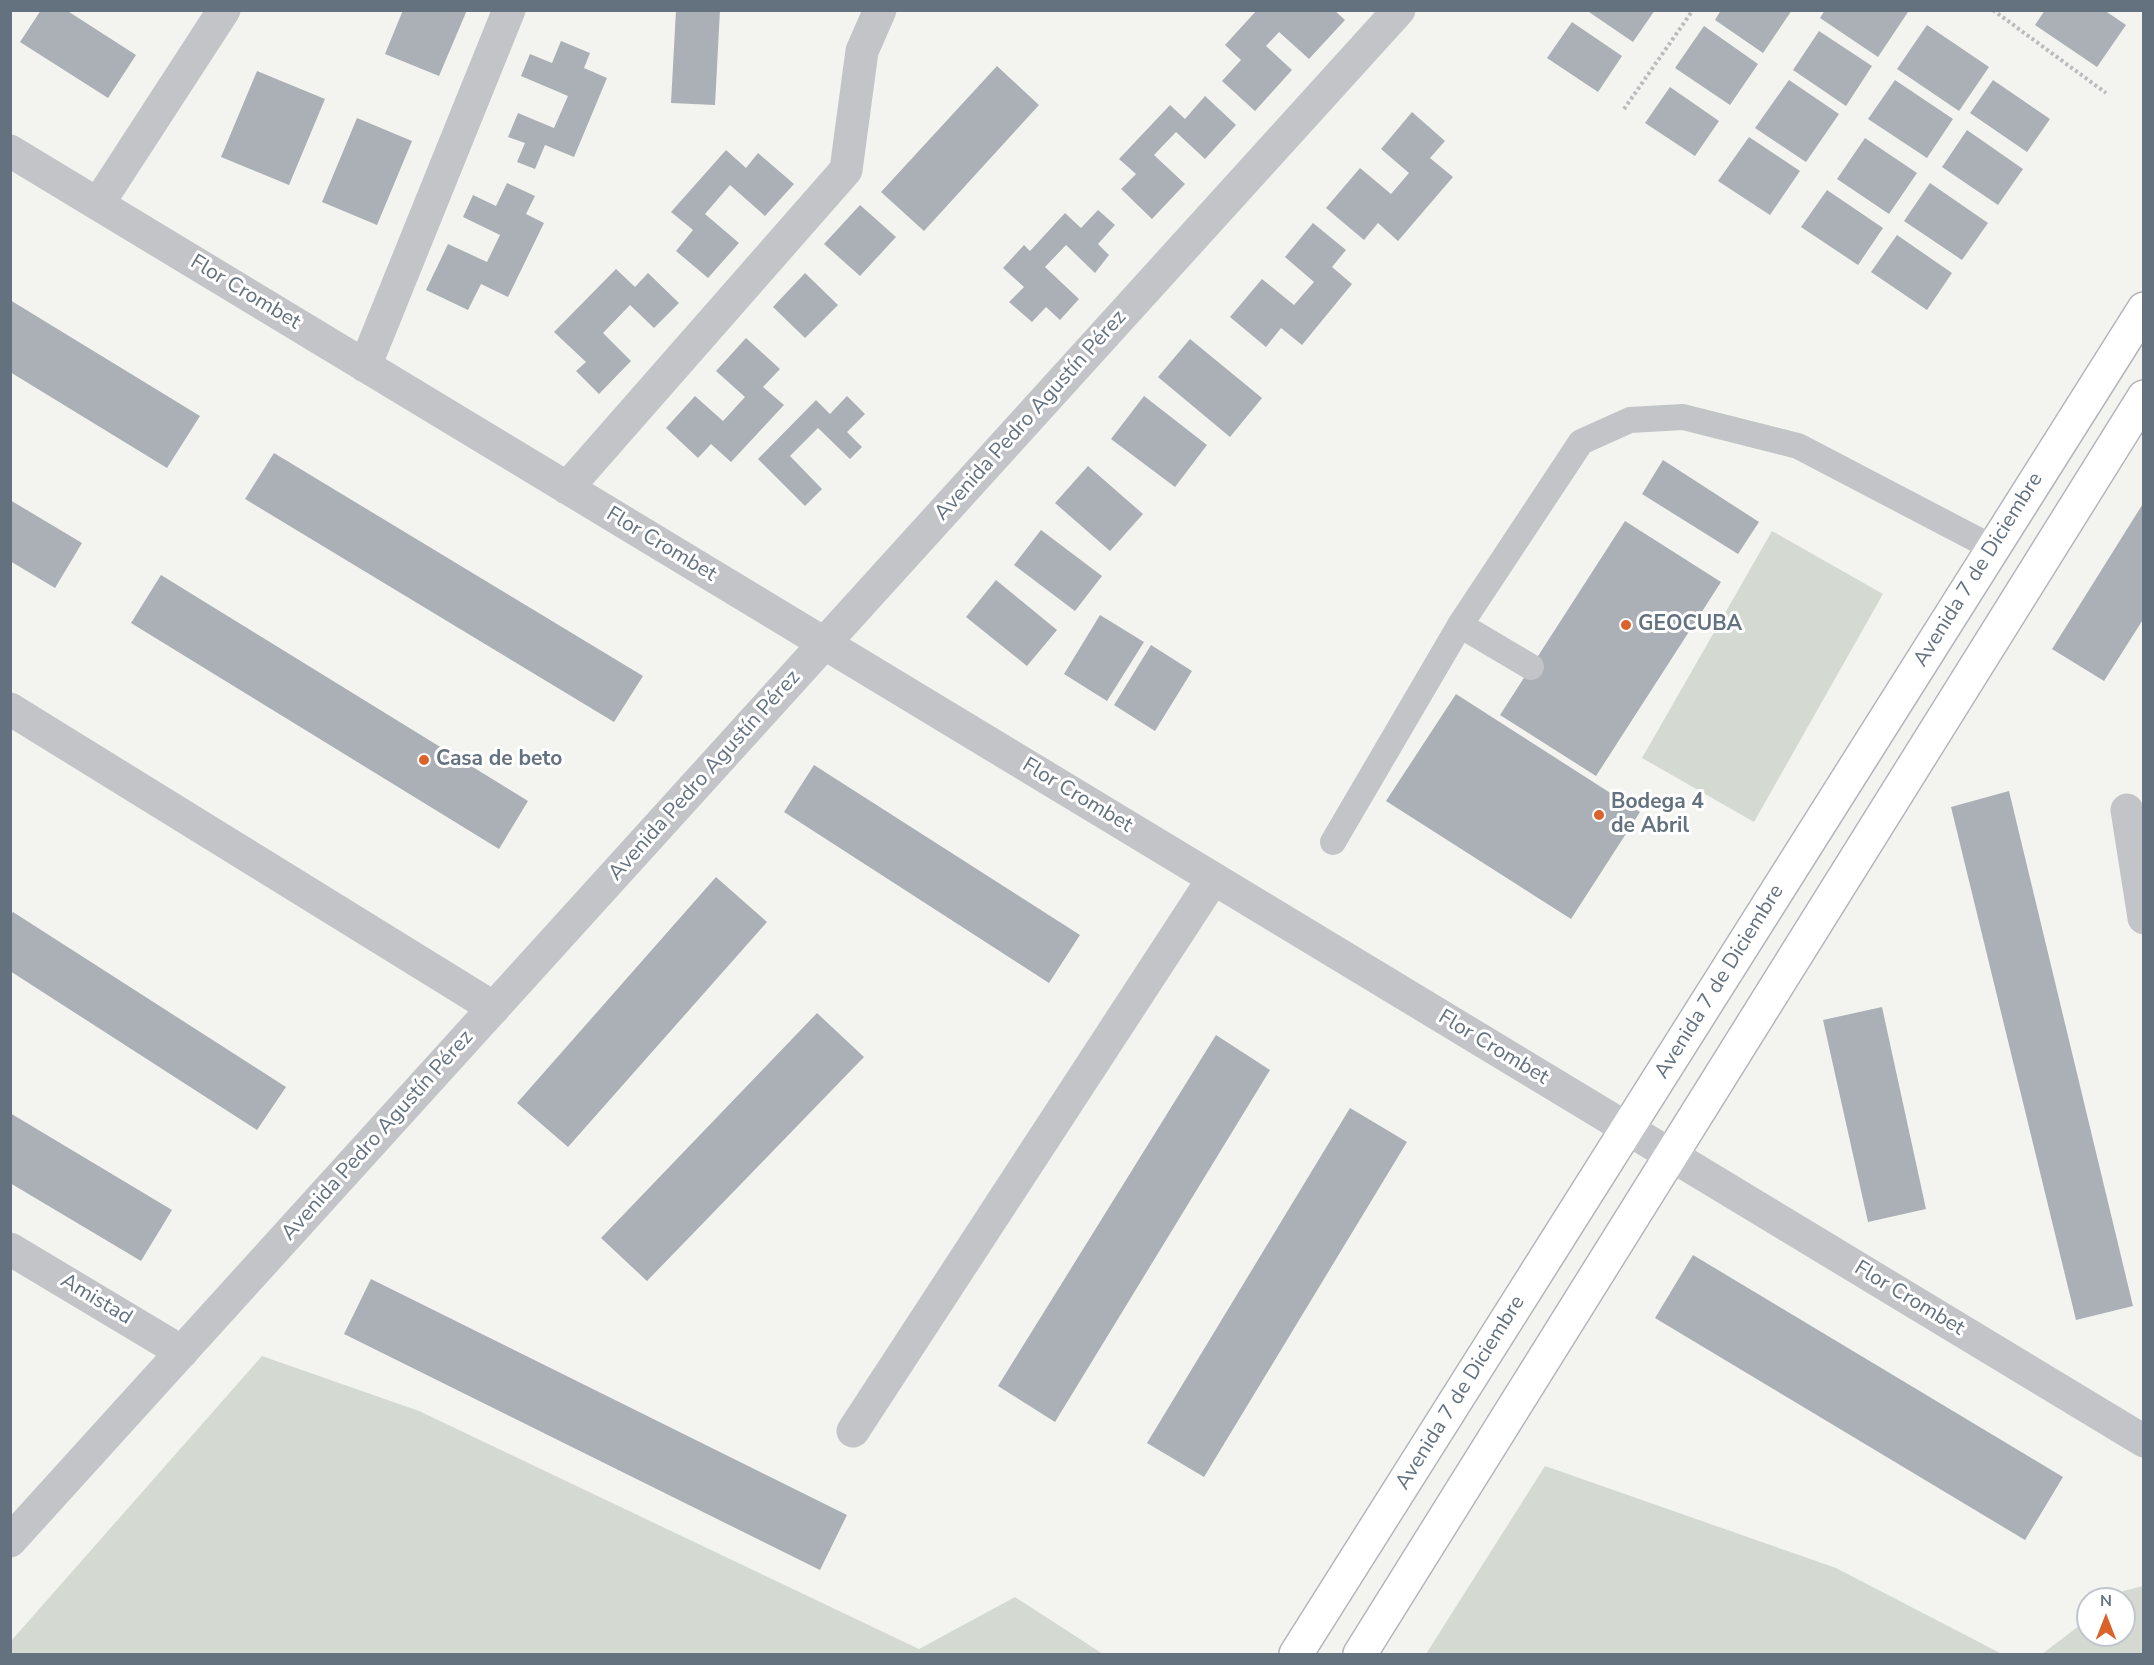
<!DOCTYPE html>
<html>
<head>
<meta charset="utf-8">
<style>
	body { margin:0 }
	#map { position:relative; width:2154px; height:1665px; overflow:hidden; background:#f3f4f0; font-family:"Nunito Sans",sans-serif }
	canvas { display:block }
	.frame { position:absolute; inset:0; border:12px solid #64717f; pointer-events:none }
	.north { position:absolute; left:2076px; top:1587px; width:60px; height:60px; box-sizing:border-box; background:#fff; border:2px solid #c1c6cc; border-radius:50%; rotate:0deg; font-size:16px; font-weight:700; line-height:24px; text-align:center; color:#64717f }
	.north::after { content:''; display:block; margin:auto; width:21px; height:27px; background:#d9632a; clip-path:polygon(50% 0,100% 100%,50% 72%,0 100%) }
</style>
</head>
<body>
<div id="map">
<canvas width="2154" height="1665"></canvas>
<div class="frame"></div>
<div class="north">N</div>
</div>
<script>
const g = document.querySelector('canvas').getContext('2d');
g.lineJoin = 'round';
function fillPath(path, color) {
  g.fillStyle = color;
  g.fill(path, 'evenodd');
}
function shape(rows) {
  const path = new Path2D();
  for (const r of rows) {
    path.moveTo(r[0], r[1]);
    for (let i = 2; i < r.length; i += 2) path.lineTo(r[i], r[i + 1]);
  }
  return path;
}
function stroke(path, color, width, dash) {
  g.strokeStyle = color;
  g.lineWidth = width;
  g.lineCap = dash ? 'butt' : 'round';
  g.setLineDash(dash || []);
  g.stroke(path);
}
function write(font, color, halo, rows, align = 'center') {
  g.font = font + ' "Nunito Sans",sans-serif';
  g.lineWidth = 6;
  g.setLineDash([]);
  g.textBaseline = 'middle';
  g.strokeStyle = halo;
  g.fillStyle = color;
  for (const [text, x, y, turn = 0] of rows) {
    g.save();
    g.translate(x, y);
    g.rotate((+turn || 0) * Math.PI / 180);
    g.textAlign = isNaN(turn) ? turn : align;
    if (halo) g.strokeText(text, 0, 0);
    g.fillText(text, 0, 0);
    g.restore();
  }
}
fillPath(shape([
	[1772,531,1883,594,1754,822,1642,758],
	[262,1356,419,1411,919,1649,1015,1597,1103,1654,11,1654,11,1641],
	[1545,1466,1836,1568,2002,1654,1426,1654],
	[2143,1586,2143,1654,2042,1654,2088,1619,2088,1635,2124,1635,2124,1599,2113,1599,2123,1591]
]), '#d4dad1');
fillPath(shape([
	[41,10,66,10,136,55,108,98,20,42],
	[403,10,467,10,439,76,385,54],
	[676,10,720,10,715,105,671,103],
	[1257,10,1334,10,1345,20,1309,59,1279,32,1266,46,1292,70,1255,111,1222,81,1241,60,1225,45],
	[1586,10,1655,10,1633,42],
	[1721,10,1792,10,1763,53,1715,20],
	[1825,10,1906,10,1908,12,1878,57,1820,18],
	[2045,10,2104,10,2126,25,2097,67,2035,25],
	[1572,22,1622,56,1598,92,1547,58],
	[1927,25,1989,67,1959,111,1897,69],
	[1704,26,1758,64,1730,105,1675,68],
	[1819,31,1872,66,1846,106,1793,70],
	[561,41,590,53,584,68,607,78,574,157,545,145,535,169,517,162,525,143,508,137,518,113,554,128,568,96,521,76,530,54,552,63],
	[997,66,1039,105,924,231,881,192],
	[257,71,325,99,289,185,221,157],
	[1789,80,1839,114,1806,162,1755,128],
	[1895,80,1953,119,1927,158,1868,119],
	[1993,80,2050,119,2027,152,1970,113],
	[1670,87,1719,121,1695,156,1645,123],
	[1205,96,1236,125,1205,159,1176,132,1154,155,1185,184,1152,219,1121,189,1136,174,1119,159,1170,105,1185,119],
	[1412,112,1445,141,1430,158,1453,177,1398,241,1378,223,1364,240,1326,208,1360,168,1391,194,1409,173,1381,149],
	[357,118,412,141,377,225,322,202],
	[1967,130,2023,169,1998,205,1942,167],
	[1749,137,1800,171,1770,215,1718,181],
	[1865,138,1917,173,1889,214,1837,179],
	[726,150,746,168,758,153,794,184,765,216,730,185,705,214,739,243,708,278,676,251,693,230,671,212],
	[507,183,535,196,526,214,544,223,508,297,481,284,468,310,426,290,448,244,487,262,500,235,463,217,473,195,496,206],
	[1930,183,1988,223,1962,260,1904,221],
	[1827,190,1883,228,1858,265,1801,227],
	[860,205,896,237,860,276,824,244],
	[1098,210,1115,225,1098,244,1109,255,1095,273,1066,245,1045,267,1079,299,1060,320,1046,307,1032,322,1009,302,1024,287,1003,268,1024,245,1030,251,1065,213,1081,228],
	[1313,223,1346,250,1332,267,1352,284,1302,345,1281,328,1266,347,1230,317,1262,279,1294,305,1314,282,1285,257],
	[1897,235,1952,273,1927,310,1871,272],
	[616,269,635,287,648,273,679,303,654,328,630,305,603,333,631,361,599,394,576,371,586,362,554,332],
	[805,273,838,305,805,338,773,307],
	[10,300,200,416,167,468,10,372],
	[746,338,780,369,763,387,784,405,731,462,711,444,698,458,666,428,695,396,723,421,745,397,716,371],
	[1190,339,1262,398,1230,437,1158,377],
	[847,396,865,414,847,432,862,447,850,459,818,428,790,456,822,489,805,506,758,459,816,400,830,414],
	[1144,396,1207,445,1175,487,1111,439],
	[274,453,643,676,614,722,245,499],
	[1663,460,1759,522,1738,554,1642,494],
	[1088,466,1143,514,1110,551,1055,503],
	[10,500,82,543,55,588,10,561],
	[2144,502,2144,618,2104,681,2052,649],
	[1625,521,1721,582,1596,776,1500,715],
	[1041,530,1102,576,1075,611,1014,565],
	[161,575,528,801,499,849,131,623],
	[996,580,1057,630,1027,666,966,617],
	[1100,615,1144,642,1107,701,1064,674],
	[1151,645,1192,671,1155,731,1114,705],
	[1456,694,1640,812,1571,919,1386,801],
	[814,765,1080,935,1049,983,784,812],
	[2009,791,2133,1306,2076,1320,1951,807],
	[716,877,767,922,568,1147,517,1103],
	[13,912,286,1087,257,1130,10,971,10,916],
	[1882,1007,1926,1209,1868,1222,1823,1020],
	[817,1013,864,1057,647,1281,601,1238],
	[1216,1035,1270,1070,1055,1422,998,1386],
	[1350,1108,1407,1142,1204,1477,1147,1443],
	[10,1113,172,1210,141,1261,10,1183],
	[1693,1255,2063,1477,2025,1540,1655,1318],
	[371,1279,847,1515,820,1570,344,1334]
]), '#aab0b5');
const secondary = shape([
	[1296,1654,2144,309],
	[1360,1654,2144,397]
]);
stroke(secondary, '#b2b6ba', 36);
stroke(shape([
	[1993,10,2106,93],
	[1624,109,1693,10]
]), '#b9bbbd', 4, [3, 3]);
stroke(shape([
	[1460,625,1531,667],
	[1333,842,1460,625,1581,442,1630,420,1683,417,1798,446,1993,548]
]), '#c2c4c8', 26);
stroke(shape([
	[10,151,2144,1441],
	[98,204,224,10],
	[365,366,509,10],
	[567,488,846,170,862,51,880,10],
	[10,709,494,1008],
	[2127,810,2144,918],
	[10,1249,182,1352],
	[853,1431,1213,879],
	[10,1541,1399,10]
]), '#c2c4c8', 33);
stroke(secondary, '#fff', 33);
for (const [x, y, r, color] of [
	[1626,625,6,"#d9632a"],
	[424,760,6,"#d9632a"],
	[1599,815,6,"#d9632a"]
]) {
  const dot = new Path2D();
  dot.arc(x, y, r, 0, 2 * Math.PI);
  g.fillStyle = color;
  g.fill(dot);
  stroke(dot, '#fff', 2);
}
write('21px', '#64717f', '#fff', [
	["Flor Crombet",245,293,31],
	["Avenida Pedro Agustín Pérez",1031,416,-48],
	["Flor Crombet",661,545,31],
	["Avenida 7 de Diciembre",1979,570,-58],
	["Avenida Pedro Agustín Pérez",705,776,-48],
	["Flor Crombet",1077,796,31],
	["Avenida 7 de Diciembre",1720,982,-58],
	["Flor Crombet",1493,1048,31],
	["Avenida Pedro Agustín Pérez",378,1136,-48],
	["Flor Crombet",1909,1299,31],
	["Amistad",96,1300,31],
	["Avenida 7 de Diciembre",1461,1393,-58]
]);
write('bold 21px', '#64717f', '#fff', [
	["GEOCUBA",1638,625],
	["Casa de beto",436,760],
	["Bodega 4",1611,803],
	["de Abril",1611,827]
], 'left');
</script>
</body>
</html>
